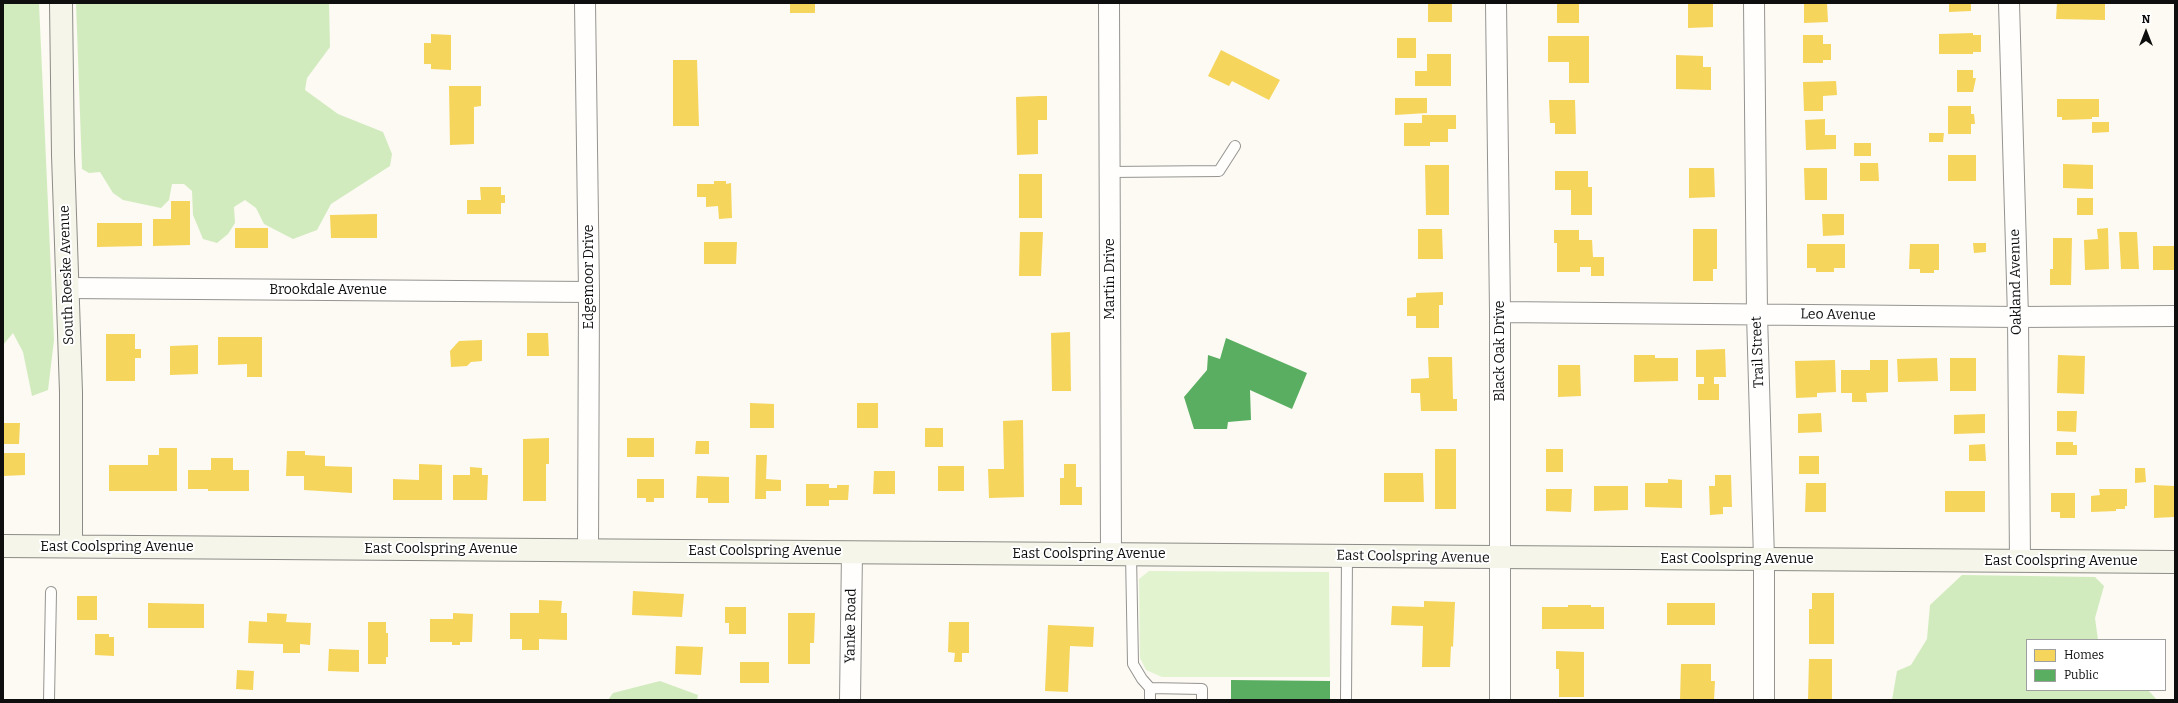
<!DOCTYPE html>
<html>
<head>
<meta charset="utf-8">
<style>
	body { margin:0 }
	#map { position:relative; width:2178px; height:703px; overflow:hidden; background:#fcfaf2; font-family:Bitter,serif }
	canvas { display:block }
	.frame { position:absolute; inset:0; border:4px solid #0e0e0e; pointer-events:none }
	.legend { position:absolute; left:2026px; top:639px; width:140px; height:52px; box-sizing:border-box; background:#fff; border:1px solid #9f9f9f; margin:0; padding:5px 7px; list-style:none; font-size:12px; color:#0e0e0e }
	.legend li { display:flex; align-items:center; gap:8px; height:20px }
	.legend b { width:20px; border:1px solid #9f9f9f }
	.north { position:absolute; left:2126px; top:12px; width:40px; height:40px; -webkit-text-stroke:3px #fff; paint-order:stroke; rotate:0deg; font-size:11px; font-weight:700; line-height:16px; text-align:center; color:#0e0e0e }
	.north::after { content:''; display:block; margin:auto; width:14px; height:18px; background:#0e0e0e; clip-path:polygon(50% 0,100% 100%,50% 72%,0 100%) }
</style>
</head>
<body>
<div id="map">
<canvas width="2178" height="703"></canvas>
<div class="frame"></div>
<ul class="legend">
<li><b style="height:11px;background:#f6d55c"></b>Homes</li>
<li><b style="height:11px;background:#5aae61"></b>Public</li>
</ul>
<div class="north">N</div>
</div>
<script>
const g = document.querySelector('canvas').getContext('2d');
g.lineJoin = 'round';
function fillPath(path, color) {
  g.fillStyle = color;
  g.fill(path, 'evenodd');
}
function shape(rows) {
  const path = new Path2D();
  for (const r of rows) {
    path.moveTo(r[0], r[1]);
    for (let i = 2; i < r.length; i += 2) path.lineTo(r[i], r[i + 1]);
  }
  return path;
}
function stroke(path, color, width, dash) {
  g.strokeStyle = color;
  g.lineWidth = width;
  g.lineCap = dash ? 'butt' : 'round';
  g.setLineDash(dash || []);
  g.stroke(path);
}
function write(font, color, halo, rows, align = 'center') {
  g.font = font + ' Bitter,serif';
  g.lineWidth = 4;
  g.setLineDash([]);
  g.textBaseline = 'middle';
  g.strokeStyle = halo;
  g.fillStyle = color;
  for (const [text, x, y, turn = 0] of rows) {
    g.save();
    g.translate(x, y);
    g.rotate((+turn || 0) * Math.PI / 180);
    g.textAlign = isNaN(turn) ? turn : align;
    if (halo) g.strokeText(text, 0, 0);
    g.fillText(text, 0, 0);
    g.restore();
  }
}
fillPath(shape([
	[1149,571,1329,572,1330,677,1162,677,1146,670,1140,658,1139,579]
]), '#e2f3d0');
fillPath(shape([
	[3,3,39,3,54,340,48,390,32,396,23,352,13,333,3,345],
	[76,3,329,3,330,47,307,78,305,90,338,114,383,132,392,154,390,166,331,204,317,230,293,239,264,224,256,208,245,200,234,207,235,223,228,234,217,243,203,239,193,215,192,191,184,184,172,184,169,200,161,208,123,200,113,193,100,172,89,173,82,169],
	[1962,575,2095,577,2104,586,2095,618,2098,640,2027,640,2027,690,2148,690,2157,700,1892,700,1897,671,1911,665,1927,639,1930,605],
	[660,681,698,695,697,700,608,700,613,693]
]), '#d1ebbe');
fillPath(shape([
	[790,3,815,3,815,13,790,13],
	[1428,3,1452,3,1452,22,1428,22],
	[1557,3,1579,3,1579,23,1557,23],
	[1688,3,1713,3,1713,27,1688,28],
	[1804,3,1827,3,1828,22,1804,23],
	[1949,3,1971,3,1971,11,1949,12],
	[2057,3,2105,3,2105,20,2056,19],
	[1973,33,1973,35,1981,35,1981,52,1973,52,1973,54,1939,54,1939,34],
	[431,34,451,35,451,70,431,69,431,64,424,64,424,43,431,43],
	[1803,35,1823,35,1823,44,1831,44,1831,60,1823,60,1823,63,1803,63],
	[1548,36,1589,36,1589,83,1569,83,1569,62,1548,62],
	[1397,38,1416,38,1416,58,1397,58],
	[1221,50,1280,80,1269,100,1232,81,1229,86,1208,76],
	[1427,54,1451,54,1451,86,1415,86,1415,71,1427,71],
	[1676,55,1703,56,1703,67,1711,67,1711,90,1676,89],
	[673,60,697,60,699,126,673,126],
	[1957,70,1973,70,1973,78,1976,78,1973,92,1957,92],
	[1836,81,1837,95,1823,96,1823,111,1804,111,1803,82],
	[449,86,481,86,481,106,474,107,474,144,450,145],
	[1039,96,1047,96,1047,120,1038,120,1038,154,1017,155,1016,97],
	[1395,98,1427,98,1427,113,1395,115],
	[2057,99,2099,99,2099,117,2092,117,2092,119,2062,120,2062,117,2057,117],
	[1549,100,1575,100,1576,134,1555,134,1555,123,1550,123],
	[1948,106,1971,106,1971,114,1974,114,1975,124,1971,124,1971,134,1948,134],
	[1422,115,1456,115,1456,129,1448,129,1448,142,1430,142,1430,146,1404,146,1404,123,1422,123],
	[1825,119,1825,135,1836,135,1836,149,1806,150,1805,120],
	[2092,122,2109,122,2109,132,2092,133],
	[1929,133,1944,133,1943,142,1929,142],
	[1854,143,1871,143,1871,156,1854,156],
	[1948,155,1976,155,1976,181,1948,181],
	[1860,163,1878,163,1879,181,1860,181],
	[2063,164,2093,165,2093,189,2063,188],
	[1425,165,1449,165,1449,215,1426,215],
	[1689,168,1714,168,1715,197,1689,198],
	[1804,168,1827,168,1827,200,1805,200],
	[1555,171,1588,171,1588,187,1592,187,1592,215,1571,215,1571,190,1555,190],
	[1019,174,1042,174,1042,218,1019,218],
	[714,181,726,181,726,184,731,183,732,218,719,219,718,206,706,207,706,197,697,197,697,184,714,184],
	[480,187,501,187,501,195,505,195,505,203,501,203,501,214,467,214,467,200,481,200],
	[2077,198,2093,198,2093,215,2077,215],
	[171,201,190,201,190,245,153,246,153,219,171,219],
	[377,214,377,238,331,238,330,215],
	[1822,214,1844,214,1844,235,1823,236],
	[97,223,142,223,142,246,97,247],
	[235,228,268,228,268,248,235,248],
	[2108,228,2109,269,2085,270,2084,240,2098,239,2097,229],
	[1418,229,1442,229,1443,259,1418,259],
	[1693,229,1717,229,1717,269,1713,269,1713,281,1693,281],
	[1554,230,1579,230,1579,240,1592,240,1593,257,1604,257,1604,276,1591,276,1591,267,1580,267,1580,272,1557,272,1557,243,1554,243],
	[1020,232,1043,232,1041,276,1019,276],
	[2119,232,2137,232,2139,269,2121,269],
	[2053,238,2072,238,2071,285,2050,285,2050,269,2053,269],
	[704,242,737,242,736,264,704,264],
	[1973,243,1986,243,1986,252,1974,253],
	[1807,244,1845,244,1845,268,1834,268,1834,272,1816,272,1816,268,1807,268],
	[1910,244,1939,244,1939,270,1934,270,1934,273,1920,273,1920,269,1909,269],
	[2153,246,2175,246,2175,270,2153,270],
	[1443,292,1443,305,1439,305,1439,328,1416,328,1416,316,1407,316,1407,298,1416,297,1416,293],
	[1070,332,1071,391,1052,391,1051,333],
	[527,333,548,333,549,356,527,356],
	[106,334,135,334,135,349,141,349,141,358,135,358,135,381,106,381],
	[218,337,262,337,262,377,247,377,247,364,218,365],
	[482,340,482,361,471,362,467,366,451,367,450,351,459,341],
	[198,345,198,374,170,375,170,346],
	[1725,349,1726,377,1714,377,1714,384,1719,384,1719,400,1698,400,1698,384,1704,384,1704,377,1696,377,1696,350],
	[1634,355,1655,355,1655,358,1678,358,1678,381,1634,382],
	[2058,355,2085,356,2084,394,2057,393],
	[1428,357,1452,357,1453,399,1457,399,1457,411,1421,411,1420,393,1411,393,1411,379,1429,378],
	[1937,358,1938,381,1898,382,1897,359],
	[1950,358,1976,358,1976,391,1950,391],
	[1835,360,1836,392,1817,393,1817,397,1796,398,1795,361],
	[1870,360,1888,360,1888,392,1866,393,1867,402,1852,402,1852,393,1841,393,1841,370,1870,370],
	[1558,365,1580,365,1581,396,1558,397],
	[750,403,774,404,774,428,750,428],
	[857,403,878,403,878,428,857,428],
	[2057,411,2077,411,2076,432,2057,431],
	[1821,413,1822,432,1798,433,1798,414],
	[1985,414,1985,433,1954,434,1954,415],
	[1023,420,1024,497,989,498,988,469,1004,469,1003,421],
	[3,423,20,423,19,444,3,444],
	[925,428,943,428,943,447,925,447],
	[549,438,549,464,546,464,546,501,523,501,523,439],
	[627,438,654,438,654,457,627,457],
	[696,441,709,441,709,454,695,454],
	[2056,442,2073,442,2073,445,2077,445,2077,455,2056,455],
	[1985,444,1986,461,1969,461,1969,445],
	[159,448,177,448,177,491,109,491,109,465,148,465,148,455,159,455],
	[1435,449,1456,449,1456,509,1435,509],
	[1546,449,1563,449,1563,472,1546,472],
	[287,451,305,451,305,455,325,456,325,466,352,467,352,493,304,490,304,476,286,476],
	[3,453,25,453,25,475,3,476],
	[756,455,767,455,766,479,781,480,781,491,766,491,766,499,755,499],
	[1799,456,1819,456,1819,474,1799,474],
	[211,458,233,458,233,470,249,470,249,491,208,491,208,489,188,489,188,470,211,470],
	[419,464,442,465,442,500,393,500,393,479,419,480],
	[1064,464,1076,464,1076,487,1082,487,1082,505,1060,505,1060,478,1064,478],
	[938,466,964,466,964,491,938,491],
	[470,467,482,468,482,475,488,475,487,500,453,500,453,475,470,475],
	[2135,468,2145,468,2146,482,2135,483],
	[874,471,895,471,895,494,873,494],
	[1384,473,1423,473,1424,502,1384,502],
	[1715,475,1731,475,1732,507,1723,507,1723,514,1710,515,1709,486,1715,486],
	[697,476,729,477,729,503,708,503,708,498,696,498],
	[637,479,664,479,664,498,654,498,654,502,646,502,646,498,637,498],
	[1668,479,1682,480,1682,508,1645,507,1645,483,1668,483],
	[1806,483,1826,483,1826,512,1805,512],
	[806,484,829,484,829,488,837,488,837,485,849,485,848,500,829,500,829,506,806,506],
	[2154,485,2174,486,2174,517,2154,518],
	[1594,486,1628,486,1628,510,1594,511],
	[1546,489,1572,489,1571,512,1546,511],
	[2099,489,2127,489,2127,506,2125,506,2125,509,2116,509,2116,511,2091,512,2091,496,2100,495],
	[1945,491,1985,491,1985,512,1945,512],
	[2051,493,2075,493,2075,518,2060,518,2060,512,2051,512],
	[633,591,684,594,682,617,632,615],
	[1812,593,1834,593,1834,644,1809,644,1809,609,1812,609],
	[77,596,97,596,97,620,77,620],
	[539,600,562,601,561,613,567,613,567,640,539,639,539,650,522,650,522,639,510,639,510,613,539,613],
	[1424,601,1455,602,1453,647,1451,646,1450,667,1422,667,1423,626,1391,625,1392,606,1424,607],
	[148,603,204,604,204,628,148,628],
	[1667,603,1715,603,1715,625,1667,625],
	[1568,605,1591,605,1591,607,1604,607,1604,629,1542,629,1542,607,1568,607],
	[725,607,746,607,746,634,729,634,729,623,725,623],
	[267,613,287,614,286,622,311,623,310,645,300,644,300,653,283,653,283,644,248,643,249,621,267,622],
	[453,613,473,614,472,642,460,642,460,645,452,645,452,642,430,642,430,619,453,619],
	[788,613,815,613,814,643,810,643,810,664,788,664],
	[368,622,386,622,386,633,388,633,388,657,386,657,386,664,368,664],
	[949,622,969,622,969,653,962,653,962,662,954,662,955,653,948,652],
	[1048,625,1094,627,1093,647,1070,646,1068,692,1045,691],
	[95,634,109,634,109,637,114,637,114,656,95,655],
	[676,646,703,647,701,675,675,674],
	[329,649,359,650,359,672,328,671],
	[1556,651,1584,652,1584,697,1559,697,1559,669,1556,669],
	[1809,659,1832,659,1832,700,1808,700],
	[740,662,769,662,769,683,740,683],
	[1681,664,1711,664,1711,681,1715,681,1714,700,1680,700],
	[237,670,254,671,253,690,236,689]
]), '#f6d55c');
fillPath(shape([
	[1226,338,1307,373,1292,409,1250,390,1251,420,1228,422,1227,429,1194,429,1184,397,1207,370,1208,355,1220,359],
	[1231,680,1330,681,1330,700,1231,700]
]), '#5aae61');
const lane = shape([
	[1110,172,1219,171,1235,146],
	[1131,554,1133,664,1142,679,1150,688,1150,700],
	[1150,688,1202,689,1202,700],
	[49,700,51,592],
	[1346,700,1347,556]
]);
const street = shape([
	[585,3,589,292,588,550],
	[1109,3,1111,554],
	[1496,3,1500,312,1500,700],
	[1754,3,1757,314,1764,559,1764,700],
	[2009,3,2018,317,2020,561],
	[67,288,589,292],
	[1500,312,2018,317,2175,316],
	[850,700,852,552]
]);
const secondary = shape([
	[61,3,63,155,71,392,71,546],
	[3,546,2175,562]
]);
stroke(lane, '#959491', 12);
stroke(street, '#959491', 22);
stroke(secondary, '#8c8b87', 24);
stroke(lane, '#fffefd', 10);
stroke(street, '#fffefd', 20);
stroke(secondary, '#f5f5ea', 22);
write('14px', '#0e0e0e', '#fff', [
	["South Roeske Avenue",67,275,-92],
	["Edgemoor Drive",589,277,-90],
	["Martin Drive",1110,279,-90],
	["Oakland Avenue",2016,282,-91],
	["Brookdale Avenue",328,290],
	["Leo Avenue",1838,315,1],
	["Black Oak Drive",1500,351,-90],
	["Trail Street",1758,352,-92],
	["East Coolspring Avenue",117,547],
	["East Coolspring Avenue",441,549],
	["East Coolspring Avenue",765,551],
	["East Coolspring Avenue",1089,554],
	["East Coolspring Avenue",1413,557,1],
	["East Coolspring Avenue",1737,559],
	["East Coolspring Avenue",2061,561],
	["Yanke Road",851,626,-89]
]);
</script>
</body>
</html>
